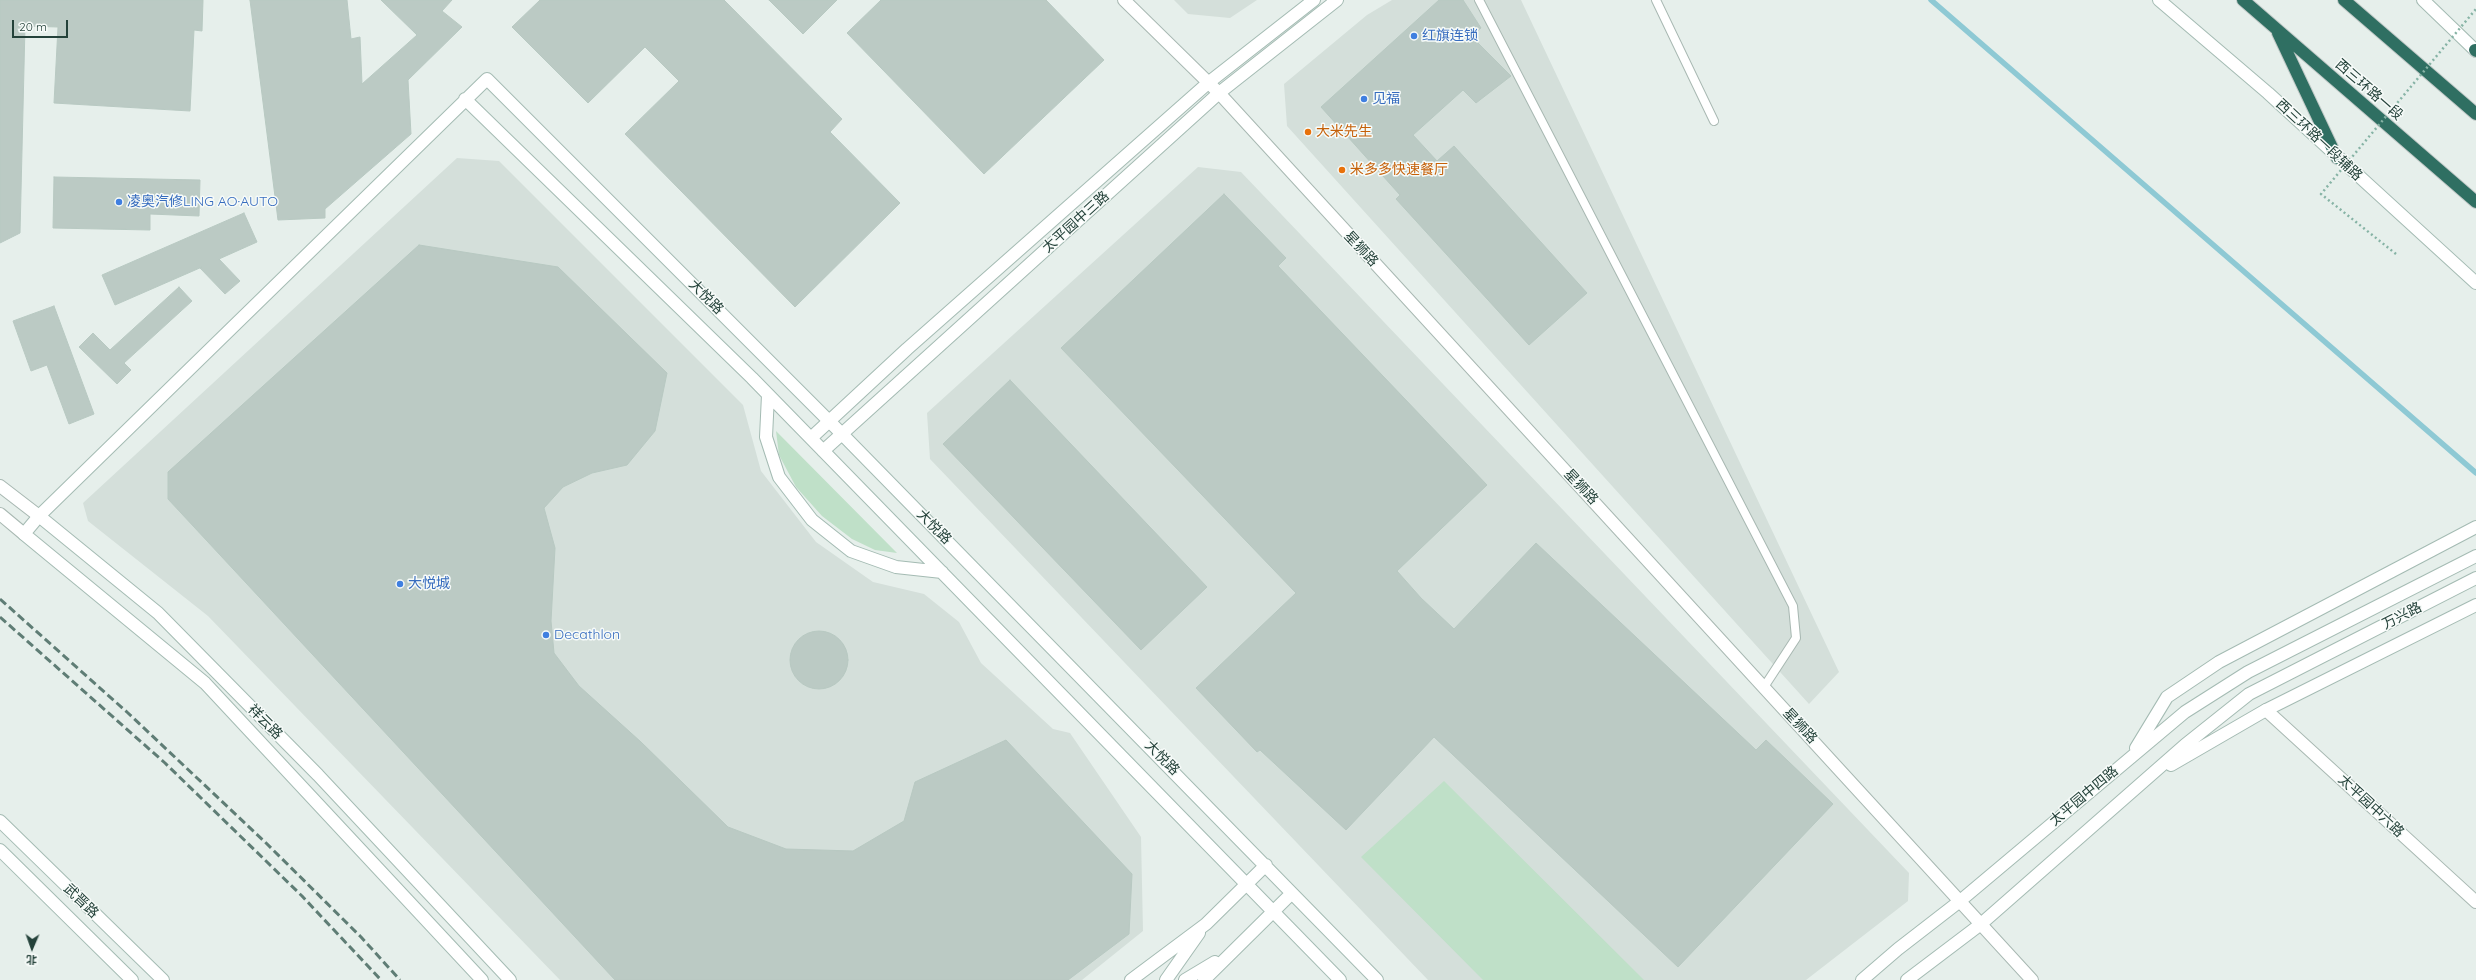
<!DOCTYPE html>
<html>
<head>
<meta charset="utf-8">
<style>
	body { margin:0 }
	#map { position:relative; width:2476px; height:980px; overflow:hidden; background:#e6efeb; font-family:Quicksand,"Noto Sans SC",sans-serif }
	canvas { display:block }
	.north { position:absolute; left:12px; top:928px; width:40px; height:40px; -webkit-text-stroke:3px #f7fbf9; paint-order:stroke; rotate:182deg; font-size:11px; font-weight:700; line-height:16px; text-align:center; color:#24423a }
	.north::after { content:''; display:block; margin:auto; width:14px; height:18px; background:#24423a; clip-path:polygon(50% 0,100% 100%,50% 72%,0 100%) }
	.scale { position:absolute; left:12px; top:20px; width:56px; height:18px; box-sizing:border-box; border:2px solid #24423a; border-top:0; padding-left:5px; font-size:12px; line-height:14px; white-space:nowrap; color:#24423a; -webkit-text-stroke:3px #f7fbf9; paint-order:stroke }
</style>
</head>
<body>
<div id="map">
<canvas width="2476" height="980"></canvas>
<div class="north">北</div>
<div class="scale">20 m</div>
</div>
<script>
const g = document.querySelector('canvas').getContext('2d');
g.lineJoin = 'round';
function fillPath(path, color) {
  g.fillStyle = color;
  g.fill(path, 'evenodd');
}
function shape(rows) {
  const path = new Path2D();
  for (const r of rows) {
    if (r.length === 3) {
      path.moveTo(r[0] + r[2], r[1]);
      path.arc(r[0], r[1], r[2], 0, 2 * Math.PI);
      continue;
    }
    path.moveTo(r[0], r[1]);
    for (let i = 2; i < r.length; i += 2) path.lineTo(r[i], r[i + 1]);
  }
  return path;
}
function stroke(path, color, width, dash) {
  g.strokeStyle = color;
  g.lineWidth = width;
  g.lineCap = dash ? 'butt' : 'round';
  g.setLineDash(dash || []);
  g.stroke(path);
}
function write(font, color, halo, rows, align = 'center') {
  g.font = font + ' Quicksand,"Noto Sans SC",sans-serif';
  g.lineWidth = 3;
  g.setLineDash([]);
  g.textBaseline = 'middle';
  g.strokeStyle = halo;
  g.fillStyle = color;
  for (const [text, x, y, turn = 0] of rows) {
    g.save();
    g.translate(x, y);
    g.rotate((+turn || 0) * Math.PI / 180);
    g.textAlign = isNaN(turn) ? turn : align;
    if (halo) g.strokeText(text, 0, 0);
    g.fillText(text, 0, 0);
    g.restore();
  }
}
fillPath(shape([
	[1174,0,1257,0,1230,18,1188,14],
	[1392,0,1521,0,1839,672,1809,704,1287,126,1284,84,1367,15],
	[457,158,499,161,743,405,761,471,816,542,873,582,924,594,959,622,981,663,1053,729,1070,733,1141,837,1143,931,1082,980,560,980,208,616,88,521,83,503],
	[1198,167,1241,172,1909,873,1908,901,1806,980,1428,980,930,459,927,413]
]), '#d4dfda');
fillPath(shape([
	[776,431,897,553,875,550,852,539,822,516,796,487,779,455],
	[1444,781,1644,980,1483,980,1361,857]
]), '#bfe0c8');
stroke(shape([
	[1931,0,2476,473]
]), '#8ec9d4', 5.5);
const building = shape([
	[0,0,203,0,202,31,194,30,190,111,54,103,58,27,25,26,20,233,0,243,0,0],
	[250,0,347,0,351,39,360,37,362,84,417,35,381,0,452,0,442,11,462,27,408,80,411,134,325,209,325,218,278,220,250,0],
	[540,0,724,0,842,119,830,132,900,203,795,307,625,134,679,81,645,47,588,103,512,27,540,0],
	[769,0,837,0,803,34,769,0],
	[881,0,1046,0,1104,60,984,174,847,33,881,0],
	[1439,0,1463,0,1481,28,1471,36,1511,76,1476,103,1463,90,1413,135,1437,161,1454,146,1587,293,1529,345,1396,199,1400,195,1321,107,1439,0],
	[54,177,200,180,199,216,150,214,150,230,53,228,54,177],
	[1224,194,1286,258,1278,266,1487,485,1397,571,1421,598,1454,629,1536,543,1756,750,1766,740,1833,804,1678,967,1434,737,1346,830,1260,750,1257,752,1196,688,1296,593,1061,348,1224,194],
	[244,213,257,242,219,259,240,281,225,294,200,268,202,267,115,305,102,275,244,213],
	[419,245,558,267,667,373,655,431,627,465,592,473,563,487,544,508,555,548,551,621,554,653,579,686,641,742,728,827,786,849,853,851,904,821,915,782,1006,740,1132,874,1129,934,1068,980,615,980,168,499,168,472,419,245],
	[179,287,192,301,124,363,131,370,117,384,79,347,93,333,110,350,179,287],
	[54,306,94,414,69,424,47,365,31,371,13,321,54,306],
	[1010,380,1207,587,1141,650,943,444,1010,380],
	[819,660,29]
]);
fillPath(building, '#bbcac4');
stroke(building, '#b8c9c2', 1);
const lane = shape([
	[1479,0,1793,606,1796,638,1764,687],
	[1656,0,1714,121]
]);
const street = shape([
	[1124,0,1219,93,2032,980],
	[0,486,39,516],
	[0,514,24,534],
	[2266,710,2476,902]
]);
const secondary = shape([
	[2159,0,2268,93,2476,283],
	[2423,0,2476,51],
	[465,99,752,378,1340,980],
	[768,395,766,437,779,477,812,520,851,551,896,567,942,572],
	[811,438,907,349,1208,83,1314,0],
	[823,451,1219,93,1337,0],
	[39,516,158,613,318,775,510,980],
	[2136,748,2167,697,2219,662,2476,527],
	[2171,765,2266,710,2476,605],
	[0,821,163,980],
	[0,850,132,980],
	[482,980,205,683,24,534,39,516,487,79,841,433,1377,980],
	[1131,980,1206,924,1266,865],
	[1166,980,1199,933],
	[1185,980,1215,962],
	[1204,980,1291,894],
	[1862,980,1898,949,1960,901,2185,712,2248,672,2476,556],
	[1907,980,1981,924,2185,745,2249,694,2476,578]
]);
const highway = shape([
	[2243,0,2476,202],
	[2344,0,2476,114],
	[2278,33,2337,158],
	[2475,50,2476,51]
]);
stroke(lane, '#a8b8b2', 10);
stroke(street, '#a8b8b2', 14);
stroke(secondary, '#a4bbb3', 14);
stroke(highway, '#c2cac8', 14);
stroke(lane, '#fff', 8);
stroke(street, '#fff', 12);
stroke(secondary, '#fff', 12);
stroke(highway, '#2f6f62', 12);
stroke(shape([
	[0,599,128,713,265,842,361,937,400,980],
	[0,617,165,763,302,896,381,980]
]), '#5f7d75', 3, [8, 4]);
stroke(shape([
	[2396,254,2321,194,2476,9]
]), '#86b3a5', 2.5, [2, 3]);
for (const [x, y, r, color] of [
	[1414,36,4,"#3f7fe0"],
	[1364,99,4,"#3f7fe0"],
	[1308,132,4,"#e8710a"],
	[1342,170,4,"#e8710a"],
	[119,202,4,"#3f7fe0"],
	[400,584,4,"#3f7fe0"],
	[546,635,4,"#3f7fe0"]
]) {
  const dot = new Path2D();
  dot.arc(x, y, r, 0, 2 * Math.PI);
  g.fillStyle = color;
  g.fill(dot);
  stroke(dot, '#f7fbf9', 1.5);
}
write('14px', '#366cbe', '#f7fbf9', [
	["红旗连锁",1422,36],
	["见福",1372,99],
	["凌奥汽修LING AO·AUTO",127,202],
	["大悦城",408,584],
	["Decathlon",554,635]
], 'left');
write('14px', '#24423a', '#f7fbf9', [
	["西三环路一段",2369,90,41],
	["西三环路一段辅路",2319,140,43],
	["太平园中三路",1076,222,-42],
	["星狮路",1361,249,47],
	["大悦路",706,297,45],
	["星狮路",1581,487,47],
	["大悦路",934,527,45],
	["万兴路",2402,616,-27],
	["祥云路",265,722,45],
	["星狮路",1800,726,47],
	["大悦路",1162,758,45],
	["太平园中四路",2084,796,-40],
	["太平园中六路",2371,806,43],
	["武晋路",81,901,44]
]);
write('14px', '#c56008', '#f7fbf9', [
	["大米先生",1316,132],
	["米多多快速餐厅",1350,170]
], 'left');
</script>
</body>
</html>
